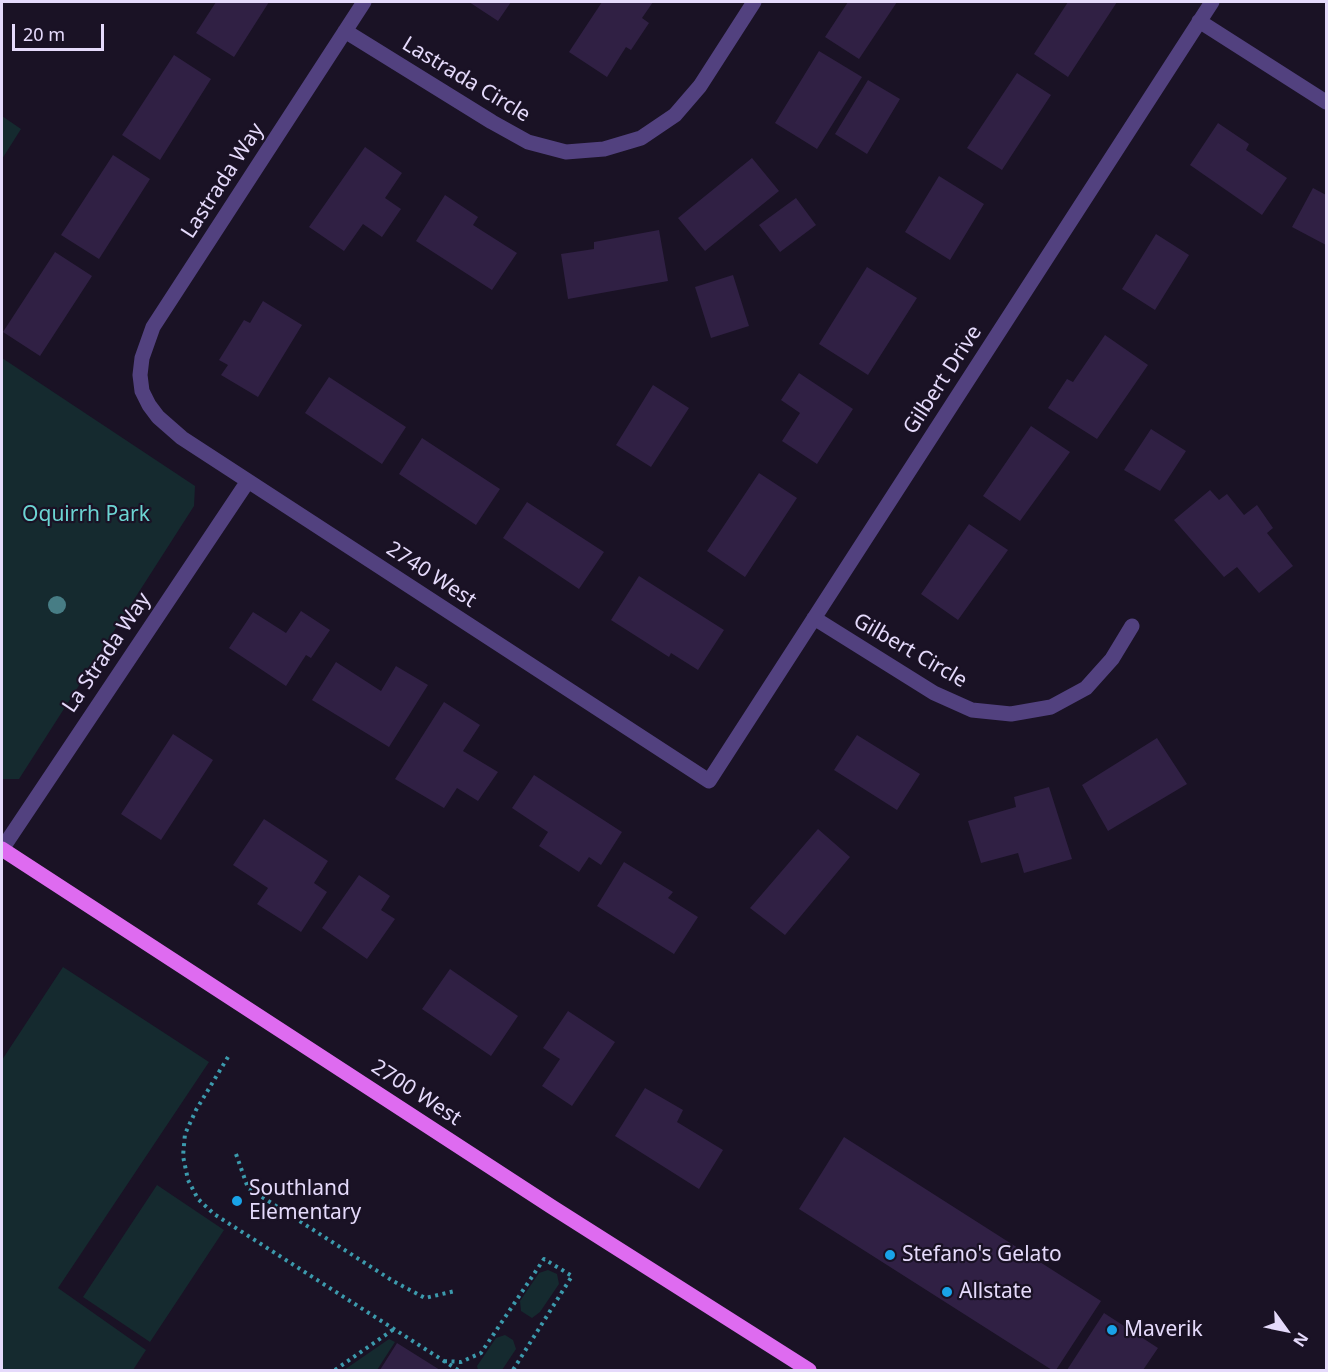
<!DOCTYPE html>
<html>
<head>
<meta charset="utf-8">
<style>
	body { margin:0 }
	#map { position:relative; width:1328px; height:1372px; overflow:hidden; background:#1a1225; font-family:"Noto Sans",sans-serif }
	canvas { display:block }
	.frame { position:absolute; inset:0; border:3px solid #e5dafb; pointer-events:none }
	.north { position:absolute; left:1256px; top:1300px; width:60px; height:60px; -webkit-text-stroke:4px #1a1225; paint-order:stroke; rotate:123deg; font-size:16px; font-weight:700; line-height:24px; text-align:center; color:#e5dafb }
	.north::after { content:''; display:block; margin:auto; width:21px; height:27px; background:#e5dafb; clip-path:polygon(50% 0,100% 100%,50% 72%,0 100%) }
	.scale { position:absolute; left:12px; top:24px; width:92px; height:27px; box-sizing:border-box; border:3px solid #e5dafb; border-top:0; padding-left:8px; font-size:18px; line-height:21px; white-space:nowrap; color:#e5dafb; -webkit-text-stroke:4px #1a1225; paint-order:stroke }
</style>
</head>
<body>
<div id="map">
<canvas width="1328" height="1372"></canvas>
<div class="frame"></div>
<div class="north">N</div>
<div class="scale">20 m</div>
</div>
<script>
const g = document.querySelector('canvas').getContext('2d');
g.lineJoin = 'round';
function fillPath(path, color) {
  g.fillStyle = color;
  g.fill(path, 'evenodd');
}
function shape(rows) {
  const path = new Path2D();
  for (const r of rows) {
    path.moveTo(r[0], r[1]);
    for (let i = 2; i < r.length; i += 2) path.lineTo(r[i], r[i + 1]);
  }
  return path;
}
function stroke(path, color, width, dash) {
  g.strokeStyle = color;
  g.lineWidth = width;
  g.lineCap = dash ? 'butt' : 'round';
  g.setLineDash(dash || []);
  g.stroke(path);
}
function write(font, color, halo, rows, align = 'center') {
  g.font = font + ' "Noto Sans",sans-serif';
  g.lineWidth = 4.5;
  g.setLineDash([]);
  g.textBaseline = 'middle';
  g.strokeStyle = halo;
  g.fillStyle = color;
  for (const [text, x, y, turn = 0] of rows) {
    g.save();
    g.translate(x, y);
    g.rotate((+turn || 0) * Math.PI / 180);
    g.textAlign = isNaN(turn) ? turn : align;
    if (halo) g.strokeText(text, 0, 0);
    g.fillText(text, 0, 0);
    g.restore();
  }
}
fillPath(shape([
	[2,116,21,129,2,159],
	[2,358,195,486,194,506,19,779,2,779],
	[63,967,209,1062,58,1288,146,1350,133,1370,2,1370,2,1060],
	[157,1185,224,1230,150,1342,83,1297],
	[548,1270,557,1274,559,1284,540,1312,532,1318,521,1311,520,1301,539,1273],
	[505,1335,513,1340,516,1349,502,1370,478,1370,477,1366,496,1338],
	[389,1339,395,1342,377,1370,344,1370]
]), '#152a2f');
fillPath(shape([
	[216,2,269,2,234,57,196,33],
	[469,2,511,2,498,21],
	[602,2,653,2,642,18,649,23,631,50,626,47,607,77,569,52],
	[848,2,897,2,859,59,825,37],
	[1068,2,1117,2,1068,77,1034,54],
	[819,51,862,77,817,149,775,123],
	[174,55,211,79,160,160,122,135],
	[1017,73,1051,95,1002,170,967,148],
	[868,80,900,99,867,154,835,134],
	[1218,123,1249,144,1246,150,1287,178,1262,215,1190,165],
	[365,147,402,173,385,198,401,209,382,237,363,224,344,251,309,227],
	[113,155,150,179,99,259,61,235],
	[752,158,779,191,705,251,678,218],
	[939,176,984,204,950,260,905,232],
	[1313,188,1326,195,1326,245,1292,227],
	[445,195,478,217,473,225,517,253,492,290,416,241],
	[796,198,816,225,780,252,759,225],
	[659,230,668,281,568,299,561,254,594,249,594,242],
	[1156,234,1189,255,1155,310,1122,289],
	[55,252,92,276,40,356,3,332],
	[867,267,917,298,868,375,819,344],
	[733,275,749,326,711,338,695,287],
	[263,301,302,325,258,397,221,375,228,365,219,360,244,320,250,323],
	[1105,335,1148,365,1097,439,1048,408,1067,379,1073,382],
	[799,373,853,409,817,464,782,441,800,413,781,400],
	[329,377,406,427,382,464,305,413],
	[653,385,689,408,651,467,616,445],
	[1031,426,1070,452,1020,521,983,496],
	[1151,429,1186,451,1160,491,1124,470],
	[422,438,500,489,476,525,399,474],
	[759,473,797,498,745,577,707,551],
	[1210,490,1219,500,1227,494,1244,515,1257,505,1273,528,1267,533,1293,566,1259,593,1237,567,1224,577,1174,520],
	[527,502,604,552,579,589,503,538],
	[969,524,1008,550,958,620,921,594],
	[639,576,724,630,698,670,671,653,669,657,611,620],
	[301,611,330,630,311,658,306,655,286,686,229,648,253,612,286,633],
	[336,662,381,691,396,666,428,685,389,747,312,700],
	[444,702,480,725,463,751,498,772,478,801,457,788,444,808,395,779],
	[173,734,213,760,161,840,121,814],
	[857,735,920,774,897,810,834,770],
	[1157,738,1187,784,1108,831,1082,785],
	[534,775,622,832,601,865,589,857,579,872,539,846,548,832,512,808],
	[1049,787,1072,859,1024,873,1018,853,981,863,968,821,1016,807,1014,797],
	[264,819,328,861,314,883,327,892,301,932,257,904,268,888,233,865],
	[818,829,850,857,785,935,750,908],
	[624,862,673,892,668,898,698,917,674,954,597,906],
	[359,875,390,896,381,910,395,919,367,959,322,928],
	[450,969,518,1016,491,1056,422,1009],
	[568,1011,615,1042,572,1106,542,1086,560,1059,543,1048],
	[645,1088,683,1110,677,1122,723,1150,699,1189,615,1136],
	[844,1137,1101,1301,1056,1370,1052,1370,799,1209],
	[1104,1313,1158,1348,1143,1370,1067,1370],
	[397,1343,440,1370,380,1370]
]), '#302044');
stroke(shape([
	[228,1057,196,1110,185,1134,183,1156,188,1180,198,1199,214,1214,458,1370],
	[236,1154,248,1188,393,1281,425,1298,455,1291],
	[444,1361,461,1362,481,1353,544,1259,572,1276,513,1370],
	[571,1369,571,1370],
	[335,1370,394,1329]
]), '#3c9aad', 4, [3, 4.5]);
stroke(shape([
	[364,2,153,327,142,358,140,375,142,391,149,405,158,417,182,438,709,781,1212,2],
	[1199,21,1326,102],
	[345,31,492,122,528,142,566,152,604,149,641,138,675,115,700,86,754,2],
	[814,618,934,693,972,710,1011,714,1051,707,1086,688,1112,659,1132,626],
	[2,849,248,481]
]), '#52417f', 15);
stroke(shape([
	[2,849,552,1207,809,1370]
]), '#de6bf0', 15);
g.fillStyle = '#477d85';
for (const [x, y] of [
	[57,605]
]) {
  g.beginPath();
  g.arc(x, y, 9, 0, 2 * Math.PI);
  g.fill();
}
for (const [x, y, r, color] of [
	[237,1201,6,"#19a3e8"],
	[890,1255,6,"#19a3e8"],
	[947,1292,6,"#19a3e8"],
	[1112,1330,6,"#19a3e8"]
]) {
  const dot = new Path2D();
  dot.arc(x, y, r, 0, 2 * Math.PI);
  g.fillStyle = color;
  g.fill(dot);
  stroke(dot, '#1a1225', 2);
}
write('21px', '#e5dafb', '#1a1225', [
	["Lastrada Circle",466,80,31],
	["Lastrada Way",223,181,-57],
	["Gilbert Drive",943,380,-57],
	["2740 West",431,575,33],
	["Gilbert Circle",910,651,30],
	["La Strada Way",107,653,-56],
	["2700 West",416,1093,33]
]);
write('21px', '#6cd5d3', '#1a1225', [
	["Oquirrh Park",86,515]
]);
write('21px', '#e5dafb', '#1a1225', [
	["Southland",249,1189],
	["Elementary",249,1213],
	["Stefano's Gelato",902,1255],
	["Allstate",959,1292],
	["Maverik",1124,1330]
], 'left');
</script>
</body>
</html>
